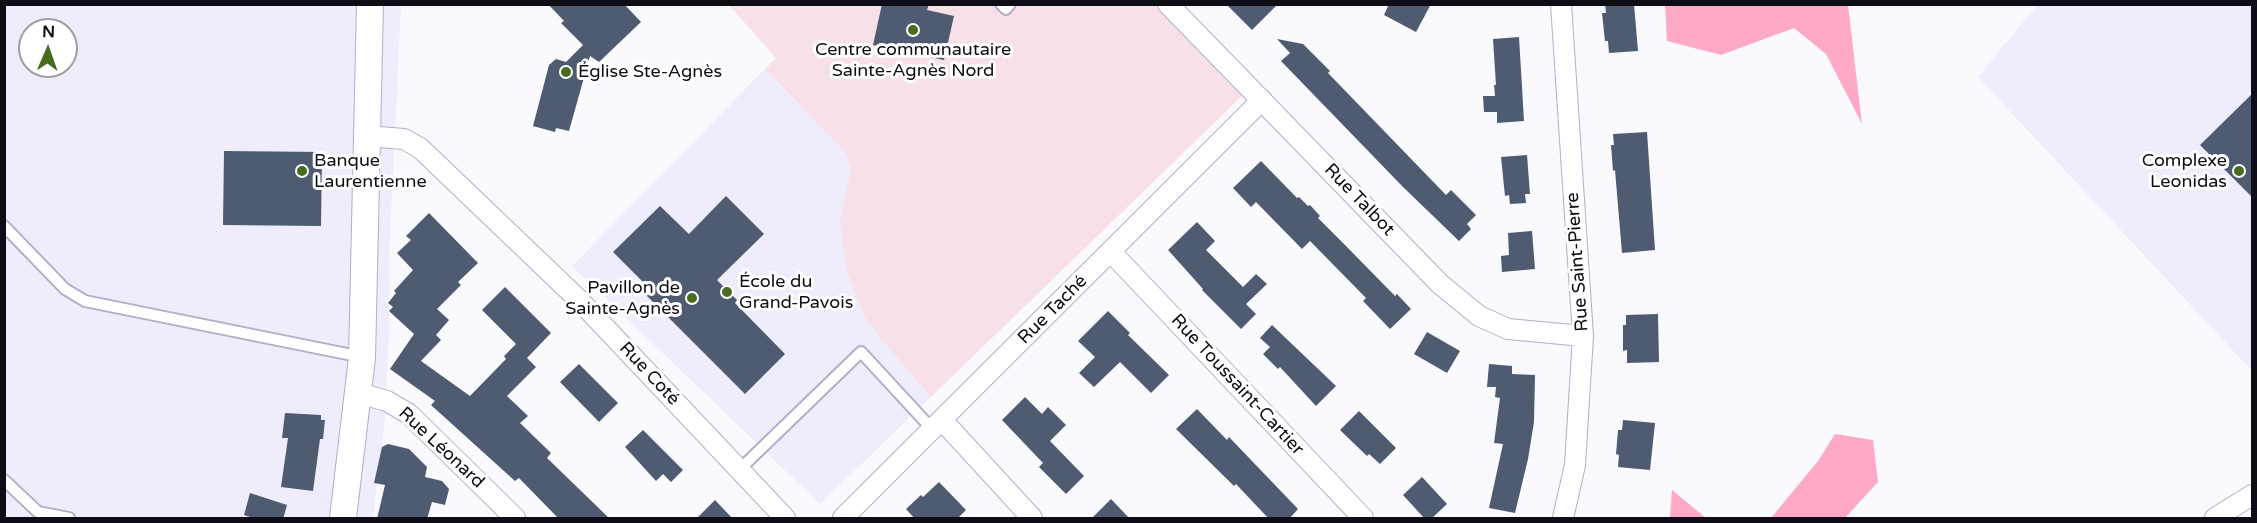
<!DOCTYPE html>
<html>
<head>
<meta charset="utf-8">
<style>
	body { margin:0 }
	#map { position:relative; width:2257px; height:523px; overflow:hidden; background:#f9f9fe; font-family:"Varela Round",sans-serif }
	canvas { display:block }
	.frame { position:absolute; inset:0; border:6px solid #0e0c15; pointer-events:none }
	.north { position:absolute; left:18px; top:18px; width:60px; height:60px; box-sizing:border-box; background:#fff; border:2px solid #9f9ea1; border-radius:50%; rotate:2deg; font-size:16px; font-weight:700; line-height:24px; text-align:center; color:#0e0c15 }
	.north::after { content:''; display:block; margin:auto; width:21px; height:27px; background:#486a21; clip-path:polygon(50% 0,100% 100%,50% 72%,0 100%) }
</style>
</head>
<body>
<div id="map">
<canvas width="2257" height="523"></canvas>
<div class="frame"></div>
<div class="north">N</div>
</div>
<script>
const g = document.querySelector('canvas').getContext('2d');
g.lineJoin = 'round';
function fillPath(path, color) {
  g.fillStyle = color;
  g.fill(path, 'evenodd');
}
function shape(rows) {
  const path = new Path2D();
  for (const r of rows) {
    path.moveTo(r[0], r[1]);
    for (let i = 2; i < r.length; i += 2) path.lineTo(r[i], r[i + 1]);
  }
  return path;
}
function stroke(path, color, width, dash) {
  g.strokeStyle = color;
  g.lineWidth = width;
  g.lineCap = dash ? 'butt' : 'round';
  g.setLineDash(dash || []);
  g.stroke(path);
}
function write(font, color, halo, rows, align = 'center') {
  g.font = font + ' "Varela Round",sans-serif';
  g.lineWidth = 6;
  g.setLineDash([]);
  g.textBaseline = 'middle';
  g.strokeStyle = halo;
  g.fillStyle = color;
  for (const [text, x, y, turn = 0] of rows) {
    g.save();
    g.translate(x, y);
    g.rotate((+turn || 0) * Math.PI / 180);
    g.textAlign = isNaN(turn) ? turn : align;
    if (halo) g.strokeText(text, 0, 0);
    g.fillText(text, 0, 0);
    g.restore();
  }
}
fillPath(shape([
	[4,5,401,5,389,260,389,329,385,421,373,518,5,518],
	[30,30,66,30,66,66,30,66],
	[2037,5,2252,5,2252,371,1978,77],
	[765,69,844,150,851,169,840,220,885,344,931,397,820,504,572,266]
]), '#efedfb');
fillPath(shape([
	[729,5,1161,5,1244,94,931,397,885,344,864,316,846,268,840,220,851,169,844,150,765,69,776,58]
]), '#f7e0e7');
fillPath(shape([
	[1665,5,1848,5,1862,124,1826,54,1794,28,1721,55,1667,41],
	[1835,434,1873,440,1878,482,1845,518,1771,518,1818,461],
	[1672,490,1706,518,1719,518,1670,518]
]), '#fea9c6');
fillPath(shape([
	[548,4,624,4,641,22,599,62,590,56,569,131,556,128,555,132,533,126,549,65,556,59,566,62,583,45,561,23,564,21],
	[882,4,929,4,927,10,954,16,944,60,873,45],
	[1226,4,1278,4,1252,30],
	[1389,4,1431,4,1416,32,1384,15],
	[1605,4,1634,4,1638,51,1609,53,1608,41,1605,41,1602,13,1606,13],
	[1519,37,1524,121,1497,123,1497,112,1484,112,1483,96,1495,96,1494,85,1496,85,1493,39],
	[1277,39,1303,44,1330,71,1328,73,1446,195,1451,190,1476,215,1467,224,1471,229,1459,241,1403,187,1281,61,1290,53],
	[2253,93,2253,198,2200,145],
	[1647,132,1655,250,1622,253,1615,170,1613,171,1611,145,1614,145,1613,134],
	[224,151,322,152,321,226,223,225],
	[1527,155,1530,194,1525,194,1526,203,1510,204,1509,195,1505,196,1501,157],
	[1261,161,1297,198,1299,197,1308,206,1310,205,1320,216,1318,218,1344,244,1395,296,1397,294,1411,309,1390,329,1363,301,1366,298,1310,241,1302,249,1256,202,1251,207,1233,188],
	[726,196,764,234,717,280,737,300,735,303,785,354,745,394,642,291,647,286,613,252,660,206,689,234],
	[429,213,478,263,458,282,461,285,437,309,449,320,436,335,441,340,421,361,470,396,506,359,504,356,516,344,482,310,505,287,551,333,527,358,536,367,507,396,528,416,520,423,551,453,547,458,610,519,559,519,519,478,515,481,431,405,435,401,390,369,414,334,389,311,393,307,388,303,396,293,394,291,413,270,397,253,411,240,406,236],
	[1197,222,1215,241,1206,250,1243,287,1256,274,1267,284,1246,304,1256,314,1241,329,1202,290,1203,289,1168,250],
	[1532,231,1535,269,1502,272,1501,256,1509,255,1508,233],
	[1108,311,1130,333,1128,335,1169,375,1151,393,1120,362,1094,387,1079,373,1095,357,1078,341],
	[1658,314,1659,362,1627,363,1627,350,1623,351,1623,325,1626,325,1626,315],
	[1272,325,1336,386,1316,406,1280,367,1278,369,1263,354,1270,347,1260,338],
	[1427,332,1460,351,1447,373,1414,354],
	[579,364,618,403,599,422,560,382],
	[1489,364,1512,366,1512,374,1535,375,1534,422,1528,459,1515,513,1489,508,1503,444,1494,443,1500,398,1495,397,1496,387,1487,387],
	[1025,397,1042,414,1048,407,1066,425,1050,441,1084,476,1066,494,1039,467,1043,463,1002,420],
	[1197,409,1227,440,1229,437,1298,509,1289,519,1269,519,1236,484,1234,486,1176,429],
	[1359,411,1396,448,1380,464,1369,454,1367,456,1340,430],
	[285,413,321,415,321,420,325,420,323,439,320,439,313,491,281,487,288,438,282,438],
	[1623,420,1655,423,1650,470,1618,467,1619,455,1616,454,1618,430,1622,430],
	[643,430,683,470,671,482,663,474,656,481,625,447],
	[388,444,409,449,427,467,425,477,442,481,449,489,445,505,432,502,427,519,377,519,385,485,374,483,382,447],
	[1422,477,1447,504,1431,519,1425,519,1403,495],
	[939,482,966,510,957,519,915,519,906,509,921,495,923,497],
	[250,493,287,505,283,519,256,519,244,515],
	[1111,499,1130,519,1091,519],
	[715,500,733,519,696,519]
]), '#4e5b70');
const service = shape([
	[1001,4,1006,9,1010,4],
	[4,226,65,289,85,301,362,357],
	[739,470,861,352,932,429],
	[4,480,38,512,69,518]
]);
const minor = shape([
	[1168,4,1440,284,1479,316,1508,329,1583,336],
	[1561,4,1583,336,1575,465,1563,518],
	[366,136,404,139,420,148,580,301,785,518],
	[1111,252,1363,518],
	[358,393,387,401,409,414,515,518],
	[942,420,1032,518],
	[843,518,1262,100],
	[2215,518,2252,495]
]);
const tertiary = shape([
	[343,518,362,358,370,4]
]);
stroke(service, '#b2aec9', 14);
stroke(minor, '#b2aec9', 22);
stroke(tertiary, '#b2aec9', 28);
stroke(service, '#fff', 10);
stroke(minor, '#fff', 20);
stroke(tertiary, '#fff', 26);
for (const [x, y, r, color] of [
	[913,30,6,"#486a21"],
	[566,72,6,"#486a21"],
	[302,171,6,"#486a21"],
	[2239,171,6,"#486a21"],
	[727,292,6,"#486a21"],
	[692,298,6,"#486a21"]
]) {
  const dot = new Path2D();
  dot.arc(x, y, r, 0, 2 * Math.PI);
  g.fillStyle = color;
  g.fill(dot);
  stroke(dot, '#fff', 2);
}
write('18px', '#0e0c15', '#fff', [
	["Centre communautaire",913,50,"center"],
	["Sainte-Agnès Nord",913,71,"center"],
	["Église Ste-Agnès",578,72],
	["Banque",314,161],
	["Laurentienne",314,182],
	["Complexe",2227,161,"right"],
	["Leonidas",2227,182,"right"],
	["École du",739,282],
	["Grand-Pavois",739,303],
	["Pavillon de",680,288,"right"],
	["Sainte-Agnès",680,309,"right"]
], 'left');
write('18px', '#0e0c15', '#fff', [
	["Rue Talbot",1359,200,46],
	["Rue Saint-Pierre",1578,262,-94],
	["Rue Taché",1053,310,-45],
	["Rue Coté",649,374,47],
	["Rue Toussaint-Cartier",1237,385,47],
	["Rue Léonard",441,448,43]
]);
</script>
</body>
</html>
